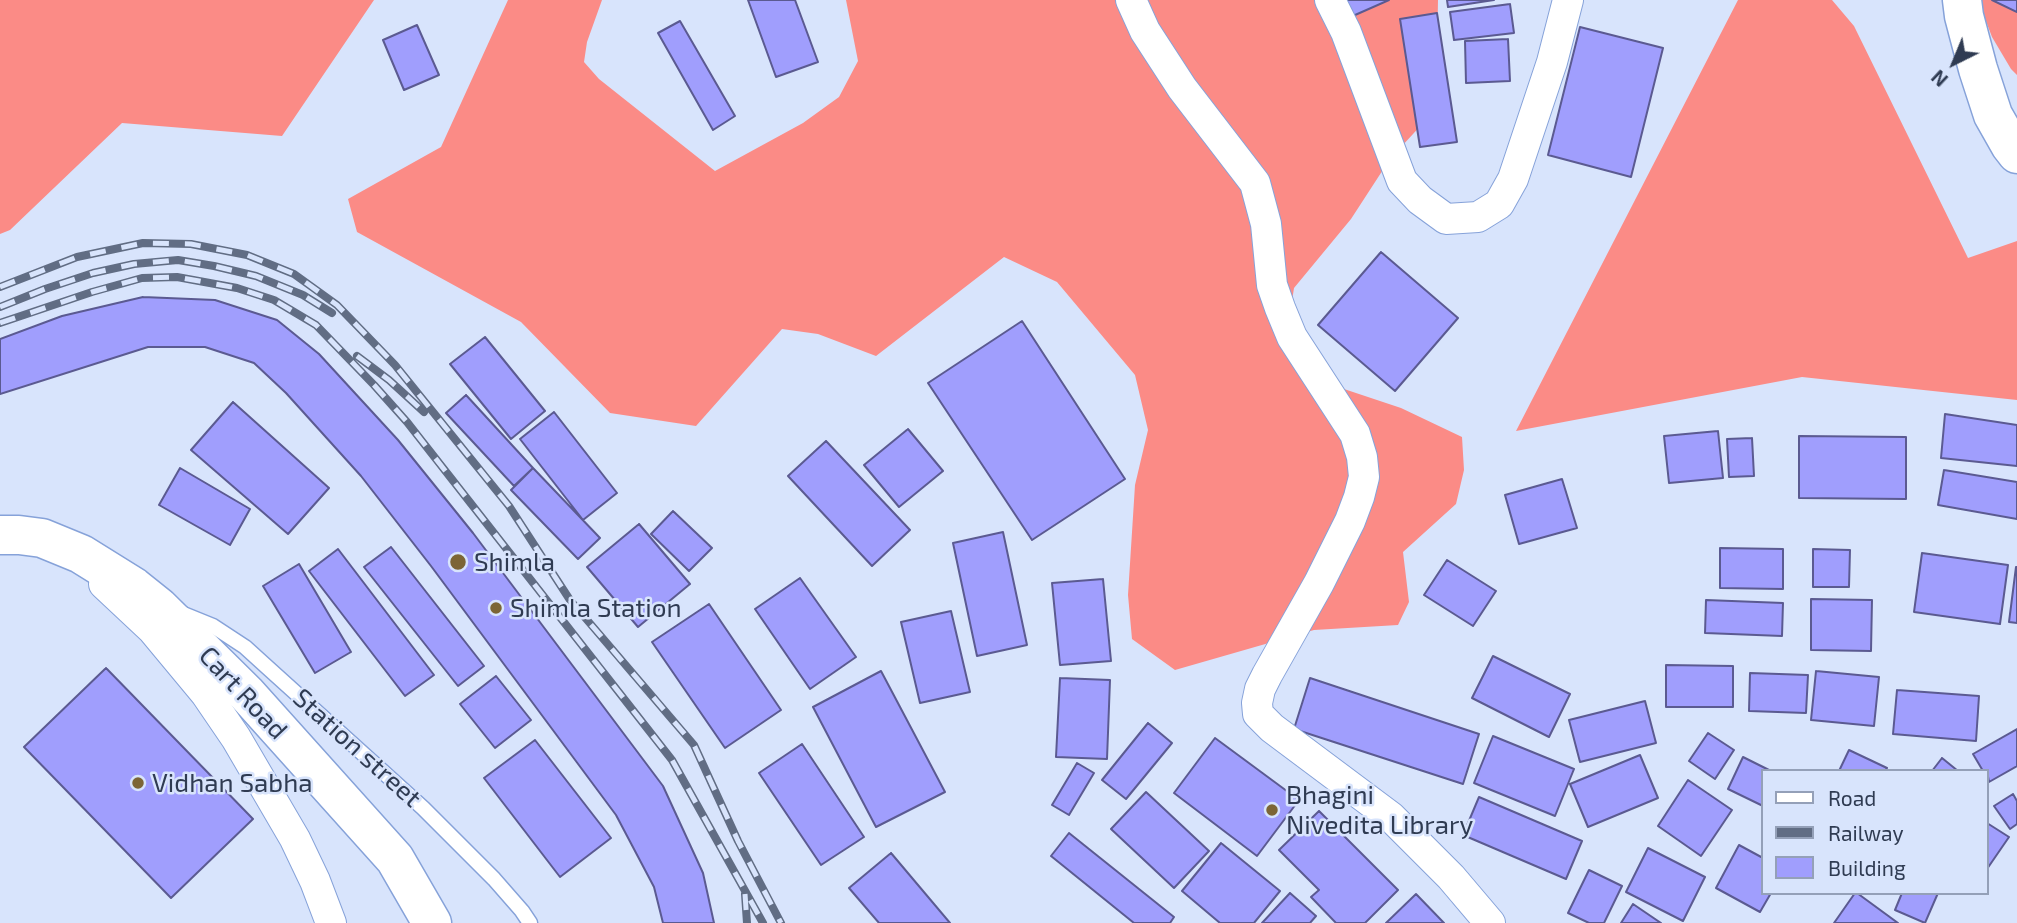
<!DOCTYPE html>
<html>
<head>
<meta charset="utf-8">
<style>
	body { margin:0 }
	#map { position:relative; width:2017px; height:923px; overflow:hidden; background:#d8e4fc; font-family:"Exo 2",sans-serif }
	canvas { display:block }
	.legend { position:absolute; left:1761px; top:769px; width:228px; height:126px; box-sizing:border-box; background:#d8e4fc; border:2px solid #94a0b8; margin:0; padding:9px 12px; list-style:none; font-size:21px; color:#2f3b52 }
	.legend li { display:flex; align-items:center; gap:14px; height:35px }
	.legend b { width:35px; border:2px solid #94a0b8 }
	.north { position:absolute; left:1919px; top:28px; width:70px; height:70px; -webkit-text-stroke:5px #d8e4fc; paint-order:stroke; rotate:223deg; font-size:19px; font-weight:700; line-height:28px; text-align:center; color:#2f3b52 }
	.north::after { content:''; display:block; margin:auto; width:24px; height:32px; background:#2f3b52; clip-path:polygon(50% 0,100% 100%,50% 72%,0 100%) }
</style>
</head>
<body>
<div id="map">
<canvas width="2017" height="923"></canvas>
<ul class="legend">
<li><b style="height:9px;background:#fff"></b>Road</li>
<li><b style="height:9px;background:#616d84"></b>Railway</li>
<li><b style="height:19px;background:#a09efd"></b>Building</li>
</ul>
<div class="north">N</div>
</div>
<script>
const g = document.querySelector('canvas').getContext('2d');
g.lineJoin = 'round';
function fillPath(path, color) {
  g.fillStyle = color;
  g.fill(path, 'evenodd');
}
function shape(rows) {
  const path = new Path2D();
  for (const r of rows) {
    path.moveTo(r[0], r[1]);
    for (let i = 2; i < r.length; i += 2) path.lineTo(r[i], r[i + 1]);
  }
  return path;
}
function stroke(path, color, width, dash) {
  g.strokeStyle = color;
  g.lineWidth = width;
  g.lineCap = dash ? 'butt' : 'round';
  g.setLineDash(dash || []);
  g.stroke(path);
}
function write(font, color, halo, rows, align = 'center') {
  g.font = font + ' "Exo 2",sans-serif';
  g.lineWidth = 5;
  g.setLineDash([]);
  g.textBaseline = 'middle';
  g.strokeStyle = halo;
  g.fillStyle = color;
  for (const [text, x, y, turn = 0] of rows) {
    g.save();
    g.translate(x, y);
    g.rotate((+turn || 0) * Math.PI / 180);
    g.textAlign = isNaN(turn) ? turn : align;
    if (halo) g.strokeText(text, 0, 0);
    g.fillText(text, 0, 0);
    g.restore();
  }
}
fillPath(shape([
	[0,0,374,0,282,136,122,123,10,230,0,234],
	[508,0,602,0,587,42,584,62,599,79,715,171,803,123,839,97,858,61,846,0,1438,0,1436,109,1390,159,1351,219,1294,288,1287,333,1317,380,1401,408,1462,437,1464,470,1456,504,1403,552,1409,602,1398,625,1314,630,1175,670,1132,639,1128,595,1135,485,1148,430,1135,375,1057,282,1004,257,876,356,818,334,782,329,696,426,610,413,521,322,357,232,348,199,441,147],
	[1738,0,1832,0,1854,26,1968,258,2017,241,2017,400,1802,377,1516,431],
	[1978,0,2017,0,2017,75,2011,69,1992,37]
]), '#fb8b86');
const building = shape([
	[748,0,795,0,818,62,776,77,748,0],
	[1338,0,1389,0,1346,19,1338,0],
	[1447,0,1494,0,1448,7,1447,0],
	[1992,0,2017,0,2017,12,1992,0],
	[1510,4,1514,33,1454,40,1450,12,1510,4],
	[1437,13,1457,142,1420,147,1400,19,1437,13],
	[680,21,735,116,713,130,658,33,680,21],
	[417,25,439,75,404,90,383,40,417,25],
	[1580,27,1663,48,1631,177,1548,155,1580,27],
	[1508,39,1510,81,1466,83,1465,41,1508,39],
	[1381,252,1458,318,1395,391,1318,325,1381,252],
	[143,297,215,300,277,320,319,354,398,440,473,533,663,786,703,873,714,923,663,923,654,887,616,815,431,566,361,476,286,393,254,363,205,347,148,347,0,394,0,339,62,316,143,297],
	[1022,321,1125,479,1032,540,928,383,1022,321],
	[485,337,545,411,511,439,450,364,485,337],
	[466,395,533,468,514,486,446,413,466,395],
	[233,402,329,488,288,534,191,450,233,402],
	[554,412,617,493,583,520,520,439,554,412],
	[1945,414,2017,425,2017,466,1941,458,1945,414],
	[908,429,943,471,899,507,864,465,908,429],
	[1718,431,1723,478,1669,483,1664,436,1718,431],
	[1799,436,1906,437,1906,499,1799,498,1799,436],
	[1752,438,1754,476,1729,477,1727,439,1752,438],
	[826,441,910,530,872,566,788,476,826,441],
	[180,468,250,509,230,545,159,505,180,468],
	[533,468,600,538,578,559,511,490,533,468],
	[1944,470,2017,482,2017,519,1938,505,1944,470],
	[1562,479,1577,528,1519,544,1505,495,1562,479],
	[673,511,712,548,689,571,651,534,673,511],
	[639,524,690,584,638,627,587,567,639,524],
	[1003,532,1027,645,977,656,953,543,1003,532],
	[391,547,484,666,458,686,364,567,391,547],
	[1720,548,1783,549,1783,589,1720,588,1720,548],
	[338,549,434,675,405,696,309,571,338,549],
	[1813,549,1850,550,1849,587,1813,587,1813,549],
	[1922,553,2008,565,2000,624,1914,612,1922,553],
	[1447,560,1496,591,1473,626,1424,595,1447,560],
	[299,564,351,652,315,673,263,586,299,564],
	[2016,567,2017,567,2017,623,2009,622,2016,567],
	[800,578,856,657,810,689,755,609,800,578],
	[1103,579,1111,661,1060,665,1052,583,1103,579],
	[1811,599,1872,600,1871,651,1811,650,1811,599],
	[1706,600,1783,603,1782,636,1705,633,1706,600],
	[709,604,781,710,725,748,652,642,709,604],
	[951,611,970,692,920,703,901,622,951,611],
	[1493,656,1570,694,1549,737,1472,698,1493,656],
	[1666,665,1733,666,1733,707,1666,707,1666,665],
	[106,668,253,819,171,898,24,747,106,668],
	[881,671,945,792,876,827,813,707,881,671],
	[1816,671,1879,677,1874,726,1811,720,1816,671],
	[1750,673,1808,675,1806,713,1749,711,1750,673],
	[496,676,531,720,495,748,460,704,496,676],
	[1060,678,1110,680,1107,759,1056,757,1060,678],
	[1310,678,1479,734,1463,784,1294,729,1310,678],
	[1897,690,1979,696,1976,741,1893,734,1897,690],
	[1645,701,1656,743,1580,762,1569,720,1645,701],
	[1148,723,1172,743,1126,799,1102,780,1148,723],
	[2017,729,2017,766,1989,782,1987,771,1983,771,1973,754,2017,729],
	[1708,733,1734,750,1715,779,1689,761,1708,733],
	[1493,736,1574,769,1555,816,1474,783,1493,736],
	[1215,738,1299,800,1257,856,1174,793,1215,738],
	[535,740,611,838,560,877,484,778,535,740],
	[802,744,864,837,821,865,759,773,802,744],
	[1849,750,1887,768,1885,771,1839,771,1849,750],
	[1640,755,1658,798,1588,827,1570,784,1640,755],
	[1743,757,1771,771,1763,771,1763,806,1728,789,1743,757],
	[1942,758,1958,771,1932,771,1942,758],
	[1077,763,1094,773,1069,815,1052,805,1077,763],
	[1688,780,1732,810,1701,856,1658,826,1688,780],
	[1146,792,1209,851,1174,888,1111,829,1146,792],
	[2013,794,2017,801,2017,824,2010,829,1994,806,2013,794],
	[1479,797,1582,841,1566,879,1463,835,1479,797],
	[1319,811,1398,890,1365,923,1336,923,1311,897,1319,890,1279,850,1319,811],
	[1987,823,2009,837,1987,869,1987,823],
	[1069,833,1174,917,1170,923,1134,923,1051,856,1069,833],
	[1221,843,1280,891,1254,923,1220,923,1182,891,1221,843],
	[1739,845,1763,858,1763,893,1771,893,1760,912,1716,888,1739,845],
	[1648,848,1705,877,1683,921,1626,892,1648,848],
	[891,853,950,923,879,923,849,888,891,853],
	[1589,870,1622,886,1604,923,1589,923,1568,913,1589,870],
	[1290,893,1316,916,1310,923,1262,923,1290,893],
	[1855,893,1857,893,1898,923,1834,923,1855,893],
	[1902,893,1938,893,1925,923,1895,910,1902,893],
	[1416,894,1444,923,1386,923,1416,894],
	[1633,904,1661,923,1621,923,1633,904]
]);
fillPath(building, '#a09efd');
stroke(building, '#5b5a91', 2);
const lane = shape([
	[181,613,213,626,245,647,267,667,423,808,494,879,522,911,530,923]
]);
const street = shape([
	[1131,0,1145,31,1182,88,1255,183,1266,224,1272,285,1280,308,1292,337,1355,434,1362,457,1364,477,1359,497,1350,521,1319,583,1267,675,1260,689,1257,703,1258,714,1272,728,1391,817,1451,877,1490,923],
	[1330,0,1346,32,1402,181,1420,200,1446,219,1478,217,1499,204,1513,179,1552,62,1568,0],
	[104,584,152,629,206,694,236,738,295,839,315,881,331,923]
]);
const primary = shape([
	[0,535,19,535,42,538,81,554,134,587,159,607,246,693,395,859,432,923]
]);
const highway = shape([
	[1962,0,1964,16,1978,69,1993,115,2010,145,2017,154]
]);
stroke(lane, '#86a2d9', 17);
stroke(street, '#86a2d9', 32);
stroke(primary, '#86a2d9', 41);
stroke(highway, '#86a2d9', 41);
stroke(lane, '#fff', 14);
stroke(street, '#fff', 30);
stroke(primary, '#fff', 38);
stroke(highway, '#fff', 38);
const rail = shape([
	[0,287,77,257,143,243,191,244,247,255,294,274,337,305,395,365,509,506,570,600,694,745,738,841,781,923],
	[0,307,45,289,93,273,134,264,178,260,214,266,256,276,303,295,332,313],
	[0,323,92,292,142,278,177,277,237,288,274,300,316,325,374,385,407,422,672,760,763,923],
	[357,356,389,380,424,412],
	[745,894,747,923]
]);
stroke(rail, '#616d84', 8);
stroke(rail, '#d8e4fc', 5, [16]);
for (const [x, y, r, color] of [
	[458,562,9,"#7c6535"],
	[496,608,7,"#7c6535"],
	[138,783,7,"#7c6535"],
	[1272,810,7,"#7c6535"]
]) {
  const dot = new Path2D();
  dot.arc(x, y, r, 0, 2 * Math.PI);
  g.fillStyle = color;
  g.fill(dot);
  stroke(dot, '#d8e4fc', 2.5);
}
write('26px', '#2f3b52', '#d8e4fc', [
	["Shimla",474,562],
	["Shimla Station",510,608],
	["Vidhan Sabha",152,783],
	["Bhagini",1286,795],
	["Nivedita Library",1286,825]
], 'left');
write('26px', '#2f3b52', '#d8e4fc', [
	["Cart Road",243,693,47],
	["Station street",357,748,42]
]);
</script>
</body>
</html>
